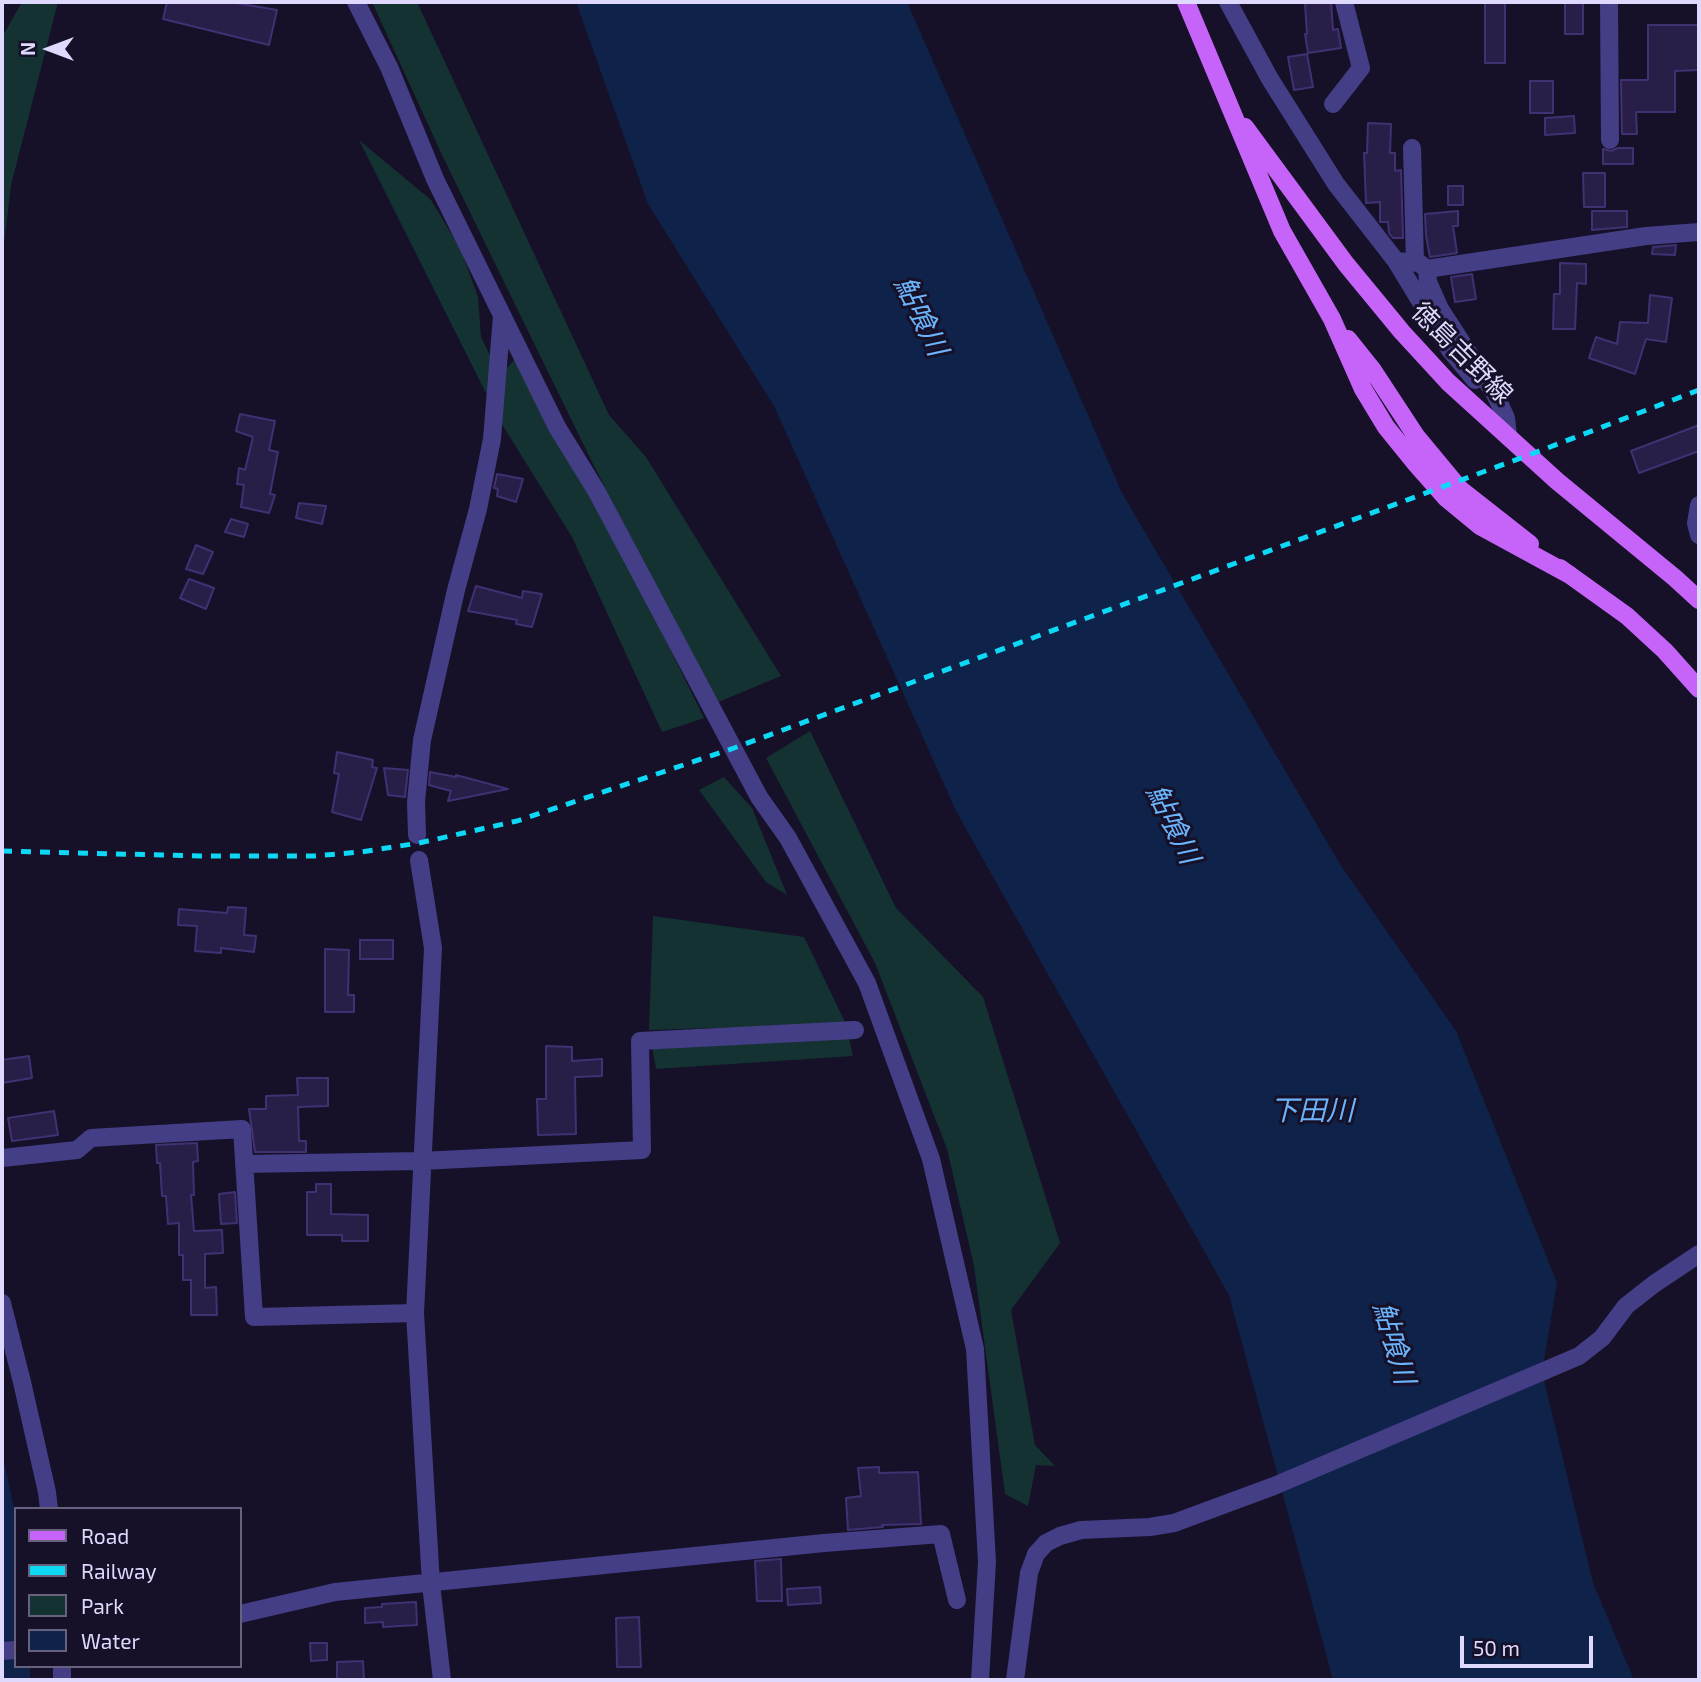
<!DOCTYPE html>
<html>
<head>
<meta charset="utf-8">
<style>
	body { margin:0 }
	#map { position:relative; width:1701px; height:1682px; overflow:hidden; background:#161128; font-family:"Exo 2",sans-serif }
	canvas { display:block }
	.frame { position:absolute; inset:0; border:4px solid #dfd9fe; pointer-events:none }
	.legend { position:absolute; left:14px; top:1507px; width:228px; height:161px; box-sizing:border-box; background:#161128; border:2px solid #66617e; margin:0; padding:9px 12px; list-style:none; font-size:21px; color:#dfd9fe }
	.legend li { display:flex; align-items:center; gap:14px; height:35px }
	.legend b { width:35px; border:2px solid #66617e }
	.north { position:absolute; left:14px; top:14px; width:70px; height:70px; -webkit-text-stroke:5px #161128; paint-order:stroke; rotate:270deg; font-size:19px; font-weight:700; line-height:28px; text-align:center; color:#dfd9fe }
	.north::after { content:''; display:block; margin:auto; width:24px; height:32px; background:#dfd9fe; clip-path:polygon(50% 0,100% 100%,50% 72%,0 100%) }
	.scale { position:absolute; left:1460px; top:1636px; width:133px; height:32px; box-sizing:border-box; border:4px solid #dfd9fe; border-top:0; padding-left:9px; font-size:21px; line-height:24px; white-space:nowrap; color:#dfd9fe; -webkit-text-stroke:5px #161128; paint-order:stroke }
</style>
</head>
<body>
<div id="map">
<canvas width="1701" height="1682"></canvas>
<div class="frame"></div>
<ul class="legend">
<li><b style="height:9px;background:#c664f9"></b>Road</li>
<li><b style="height:9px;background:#0dd8f6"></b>Railway</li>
<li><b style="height:19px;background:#143232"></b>Park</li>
<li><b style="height:19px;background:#0f2249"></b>Water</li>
</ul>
<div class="north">N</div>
<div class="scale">50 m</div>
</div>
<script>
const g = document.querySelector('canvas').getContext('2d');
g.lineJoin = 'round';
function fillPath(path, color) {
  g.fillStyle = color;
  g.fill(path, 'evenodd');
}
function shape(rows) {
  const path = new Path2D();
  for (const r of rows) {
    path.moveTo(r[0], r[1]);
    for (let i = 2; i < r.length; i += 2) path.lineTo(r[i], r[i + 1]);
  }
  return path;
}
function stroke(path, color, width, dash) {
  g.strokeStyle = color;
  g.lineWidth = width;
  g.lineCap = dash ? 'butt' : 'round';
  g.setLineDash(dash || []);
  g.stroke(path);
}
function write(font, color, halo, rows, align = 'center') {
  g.font = font + ' "Exo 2","Noto Sans JP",sans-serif';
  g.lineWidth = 6;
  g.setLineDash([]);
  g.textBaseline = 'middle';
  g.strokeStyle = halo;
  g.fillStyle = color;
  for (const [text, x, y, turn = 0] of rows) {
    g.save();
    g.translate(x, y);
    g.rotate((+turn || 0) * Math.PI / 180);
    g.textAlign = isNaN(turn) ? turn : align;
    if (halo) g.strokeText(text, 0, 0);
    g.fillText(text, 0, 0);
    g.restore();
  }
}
fillPath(shape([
	[22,2,58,2,11,185,2,260,2,37],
	[372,2,417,2,609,415,646,457,781,676,716,703,594,466,443,157],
	[359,140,431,200,461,250,478,297,481,337,500,376,515,359,619,545,704,718,662,732,572,537,500,421],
	[810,731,896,908,983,997,1060,1243,1011,1310,1035,1445,1055,1466,1036,1465,1028,1506,1005,1494,974,1266,947,1149,875,963,766,758],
	[724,777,752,808,787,895,766,882,699,790],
	[653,916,804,937,846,1024,649,1030],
	[849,1038,853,1056,656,1069,652,1047]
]), '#143232');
fillPath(shape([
	[576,2,907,2,1122,493,1340,864,1456,1031,1557,1283,1542,1372,1593,1583,1634,1680,1333,1680,1229,1295,957,813,774,406,648,204],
	[2,1453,16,1517,16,1666,30,1666,30,1680,2,1680]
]), '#0f2249');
const building = shape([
	[167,2,230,2,277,10,269,45,163,19,167,2],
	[1331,2,1333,30,1338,29,1341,48,1308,53,1305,34,1307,34,1305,3,1331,2],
	[1505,2,1505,63,1485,63,1485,3,1505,2],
	[1565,2,1583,2,1583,34,1565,34,1565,2],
	[1648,25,1699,25,1699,70,1675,71,1675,112,1636,112,1637,134,1622,134,1621,80,1648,80,1648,25],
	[1307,54,1313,87,1294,90,1288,57,1307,54],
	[1530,81,1553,81,1553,113,1530,113,1530,81],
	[1574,116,1575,133,1545,135,1545,118,1574,116],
	[1368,123,1391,124,1390,153,1395,153,1395,171,1401,170,1403,238,1393,238,1389,233,1388,222,1380,222,1380,202,1366,203,1364,153,1367,153,1368,123],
	[1618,148,1633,148,1633,164,1603,164,1603,149,1611,151,1618,148],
	[1583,173,1605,173,1605,207,1584,207,1583,173],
	[1448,186,1463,186,1463,205,1448,205,1448,186],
	[1458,211,1458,226,1453,226,1457,253,1430,257,1426,236,1425,214,1458,211],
	[1592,211,1627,211,1627,227,1592,230,1592,211],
	[1676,245,1675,255,1652,254,1653,247,1676,245],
	[1560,263,1586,264,1586,284,1577,283,1575,329,1553,329,1554,294,1560,294,1560,263],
	[1472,274,1476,299,1455,302,1451,277,1472,274],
	[1650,295,1672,298,1666,342,1646,339,1635,374,1589,358,1596,337,1617,344,1620,322,1648,323,1650,295],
	[240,414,275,421,269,450,278,452,270,494,275,495,269,513,241,507,244,485,237,484,239,468,245,470,253,437,236,431,240,414],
	[1699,425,1699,451,1639,473,1631,451,1699,425],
	[497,474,523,479,516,502,497,496,498,489,494,488,497,474],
	[299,503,326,506,322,524,296,518,299,503],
	[231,519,248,524,244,537,225,532,231,519],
	[196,545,213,552,203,574,186,569,196,545],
	[189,579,214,588,206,609,180,598,189,579],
	[476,586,522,598,523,591,542,594,532,627,516,624,517,620,468,611,476,586],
	[337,752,373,760,372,767,377,768,361,820,332,812,339,774,334,773,337,752],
	[384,768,408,770,405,797,388,795,384,768],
	[430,772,456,777,456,775,508,789,448,801,451,791,429,785,430,772],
	[228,907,246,908,244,935,256,936,254,952,221,948,221,953,195,951,197,926,178,925,179,909,227,913,228,907],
	[360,940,393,940,393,959,360,959,360,940],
	[325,949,349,950,348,995,354,995,354,1012,325,1012,325,949],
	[546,1046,572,1047,572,1061,602,1059,602,1076,575,1077,576,1134,538,1135,537,1099,546,1099,546,1046],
	[29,1056,32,1078,2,1083,2,1060,29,1056],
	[297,1078,328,1078,328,1106,298,1107,299,1141,306,1141,306,1152,255,1152,249,1109,266,1109,266,1096,298,1095,297,1078],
	[54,1111,58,1135,12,1141,8,1118,54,1111],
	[197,1143,198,1161,193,1162,194,1195,191,1195,194,1231,222,1230,223,1253,205,1254,205,1288,216,1287,217,1315,191,1315,191,1280,183,1280,183,1255,179,1255,179,1223,168,1224,166,1196,162,1196,160,1163,157,1163,156,1145,197,1143],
	[316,1184,331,1184,331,1214,368,1215,368,1241,342,1241,342,1235,307,1235,307,1192,316,1192,316,1184],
	[235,1192,237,1223,221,1224,219,1194,235,1192],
	[879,1467,879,1473,918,1472,921,1524,882,1525,883,1527,848,1530,846,1498,861,1496,858,1468,879,1467],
	[781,1559,782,1601,757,1601,755,1561,781,1559],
	[820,1587,821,1603,788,1605,787,1589,820,1587],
	[416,1602,417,1625,383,1627,383,1622,365,1623,365,1608,382,1607,382,1604,416,1602],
	[639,1617,641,1667,617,1667,616,1618,639,1617],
	[310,1643,327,1643,327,1660,311,1661,310,1643],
	[363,1661,364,1680,337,1680,337,1662,363,1661]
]);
fillPath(building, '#281e48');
stroke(building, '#403173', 2);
stroke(shape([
	[356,2,389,67,435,179,557,427,597,492,759,797,788,838,867,983,931,1159,975,1349,987,1562,980,1680],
	[1228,2,1270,79,1336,184,1396,261,1419,263,1427,269,1646,236,1699,232],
	[1609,2,1610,140],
	[1333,104,1361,68,1344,2],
	[1412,148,1415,262],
	[1396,261,1450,350,1475,380],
	[1427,269,1428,282,1440,309,1495,394,1506,418,1508,436],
	[1699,505,1696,523,1699,535],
	[417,835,416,802,422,740,456,590,478,509,492,439,502,316],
	[419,860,433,948,415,1313,431,1584,442,1680],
	[2,1158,77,1150,91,1138,242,1129,254,1317,415,1313],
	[244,1164,421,1161,642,1150,640,1041,855,1030],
	[2,1303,22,1382,47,1492,49,1509],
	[240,1614,335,1592,824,1543,941,1534,957,1600],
	[2,1651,16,1650],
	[62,1680,62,1666],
	[1015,1680,1029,1573,1036,1554,1046,1543,1060,1536,1081,1530,1150,1527,1174,1523,1274,1486,1579,1356,1602,1338,1626,1306,1654,1284,1699,1254]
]), '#433e85', 18);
stroke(shape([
	[1186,2,1282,231,1332,319,1363,389,1386,427,1416,464,1446,498,1480,526,1570,575],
	[1245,127,1346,264,1402,332,1448,382,1557,481,1675,578,1699,600],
	[1348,339,1372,369,1416,436,1460,489,1530,544],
	[1560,568,1627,616,1665,651,1699,689]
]), '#c664f9', 18);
stroke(shape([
	[2,851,200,856,314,856,361,852,419,843,517,821,734,748,1529,455,1699,390]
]), '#0dd8f6', 5, [10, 9]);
write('26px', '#dfd9fe', '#161128', [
	["徳島吉野線",1462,353,45]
]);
write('italic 28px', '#6bb3fa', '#161128', [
	["鮎喰川",921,316,64],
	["鮎喰川",1173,824,64],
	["下田川",1312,1111],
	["鮎喰川",1394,1343,74]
]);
</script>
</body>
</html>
